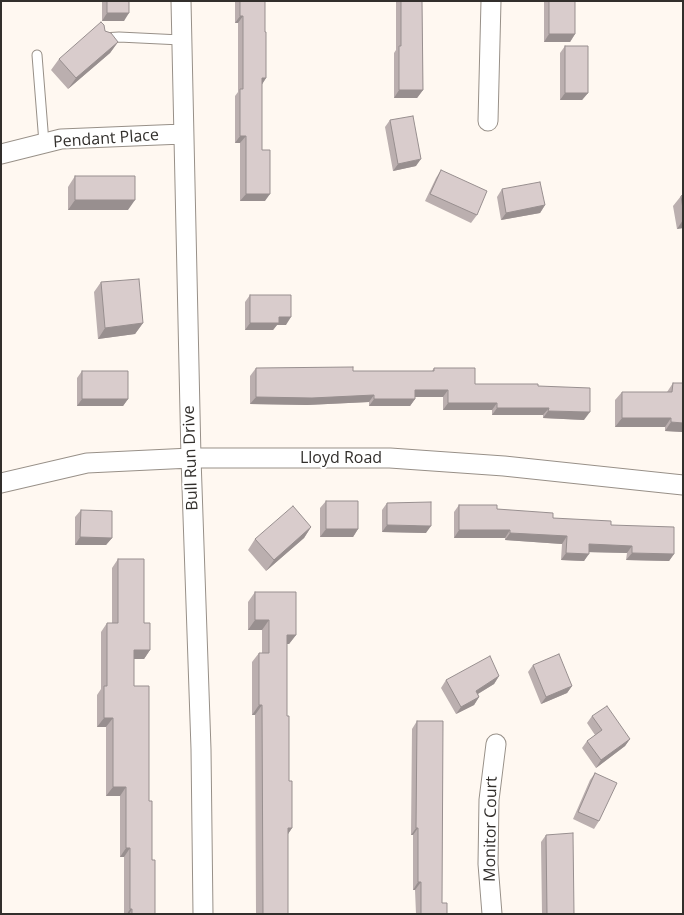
<!DOCTYPE html>
<html>
<head>
<meta charset="utf-8">
<style>
	body { margin:0 }
	#map { position:relative; width:684px; height:915px; overflow:hidden; background:#fff8f1; font-family:"Open Sans",sans-serif }
	canvas { display:block }
	.frame { position:absolute; inset:0; border:2px solid #322f2c; pointer-events:none }
</style>
</head>
<body>
<div id="map">
<canvas width="684" height="915"></canvas>
<div class="frame"></div>
</div>
<script>
const g = document.querySelector('canvas').getContext('2d');
g.lineJoin = 'round';
function shape(rows) {
  const path = new Path2D();
  for (const r of rows) {
    path.moveTo(r[0], r[1]);
    for (let i = 2; i < r.length; i += 2) path.lineTo(r[i], r[i + 1]);
  }
  return path;
}
function stroke(path, color, width, dash) {
  g.strokeStyle = color;
  g.lineWidth = width;
  g.lineCap = dash ? 'butt' : 'round';
  g.setLineDash(dash || []);
  g.stroke(path);
}
function fillPath(path, color) {
  g.fillStyle = color;
  g.fill(path, 'evenodd');
}
function write(font, color, halo, rows, align = 'center') {
  g.font = font + ' "Open Sans",sans-serif';
  g.lineWidth = 4;
  g.setLineDash([]);
  g.textBaseline = 'middle';
  g.strokeStyle = halo;
  g.fillStyle = color;
  for (const [text, x, y, turn = 0] of rows) {
    g.save();
    g.translate(x, y);
    g.rotate((+turn || 0) * Math.PI / 180);
    g.textAlign = isNaN(turn) ? turn : align;
    if (halo) g.strokeText(text, 0, 0);
    g.fillText(text, 0, 0);
    g.restore();
  }
}
const service = shape([
	[102,38,119,37,181,40],
	[37,55,44,143]
]);
const minor = shape([
	[181,1,191,458,201,749,203,914],
	[488,121,491,1],
	[1,154,61,139,183,134],
	[1,483,87,463,191,458,390,458,504,466,683,485],
	[492,914,488,864,489,800,496,744]
]);
stroke(service, '#989088', 11);
stroke(minor, '#989088', 21);
stroke(service, '#fff', 9);
stroke(minor, '#fff', 19);
fillPath(shape([
	[102,1,129,1,124,21,102,21],
	[235,1,265,1,265,32,266,78,262,84,262,150,265,201,240,201,240,143,235,143,235,96,238,92,238,23,235,23],
	[396,1,422,1,423,90,417,98,394,98,394,53,396,50],
	[544,1,575,1,575,34,570,42,544,42],
	[105,31,118,42,110,53,68,89,51,70,59,59],
	[565,46,588,93,582,100,560,100,560,53],
	[390,120,416,166,393,171,385,127],
	[441,170,477,215,471,223,425,201,436,178],
	[75,176,128,210,68,210,68,187],
	[502,189,545,205,540,213,501,220,497,197],
	[683,195,683,228,677,229,673,206,681,196],
	[101,282,143,323,135,334,98,339,94,292],
	[250,295,286,325,277,325,273,330,245,330,245,302],
	[256,368,353,371,432,371,434,368,475,384,538,386,584,420,543,418,543,415,492,415,492,410,443,410,443,397,415,397,415,399,410,406,369,406,369,402,307,405,250,404,250,376],
	[82,371,128,399,123,406,77,406,77,378],
	[673,383,683,383,683,432,665,431,665,427,615,427,615,400,622,392,667,392],
	[326,501,358,529,353,537,320,537,320,508],
	[387,503,426,533,382,532,382,510],
	[459,505,497,509,553,518,611,525,674,554,669,561,626,560,627,553,589,552,584,561,561,560,562,544,505,540,505,538,454,538,454,512],
	[81,510,112,538,106,545,75,545,75,517],
	[311,527,304,538,266,571,248,550,255,539],
	[118,559,144,623,150,650,144,659,134,659,134,686,149,801,155,914,124,914,124,857,120,857,120,796,106,796,106,727,97,727,97,695,101,689,101,632,107,623,112,623,112,568],
	[255,592,296,635,289,644,287,644,287,716,289,781,292,828,288,834,288,914,256,914,255,715,252,715,252,662,259,653,262,653,262,630,248,630,248,602],
	[533,665,572,686,567,693,541,704,528,672],
	[499,676,494,684,478,694,479,697,474,705,456,714,441,688,446,680],
	[592,716,630,739,625,746,596,768,582,748,587,741,595,735,587,723],
	[417,721,442,903,447,914,416,914,415,890,413,890,413,835,411,835,412,729],
	[595,773,599,821,594,829,573,819,590,780],
	[546,835,574,914,542,914,541,842]
]), '#bbafaf');
fillPath(shape([
	[107,13,129,13,124,21,102,21],
	[240,16,243,16,238,23,235,23],
	[549,34,575,34,570,42,544,42],
	[118,42,110,53,68,89,76,78],
	[262,78,266,78,261,86],
	[399,90,423,90,417,98,394,98],
	[565,93,588,93,582,100,560,100],
	[240,136,246,136,240,143,235,143],
	[421,159,416,166,393,171,398,164],
	[246,194,270,194,265,201,240,201],
	[75,200,135,200,128,210,68,210],
	[545,205,540,213,501,220,506,213],
	[683,220,683,228,677,229],
	[279,317,291,317,286,325,277,325,273,330,245,330,250,323],
	[143,323,135,334,98,339,105,328],
	[415,390,448,390,443,397,410,397],
	[374,395,369,402,307,405,250,404,256,397],
	[82,399,128,399,123,406,77,406],
	[374,399,415,399,410,406,369,406],
	[448,403,497,403,492,410,443,410],
	[497,408,549,408,543,415,492,415],
	[548,411,590,412,584,420,543,418],
	[622,418,671,418,665,427,615,427],
	[671,422,683,423,683,432,665,431],
	[387,525,431,526,426,533,382,532],
	[311,527,304,538,266,571,274,560],
	[326,529,358,529,353,537,320,537],
	[459,530,510,530,505,538,454,538],
	[510,533,567,536,562,544,505,540],
	[80,537,112,538,106,545,75,545],
	[589,544,632,546,627,553,584,552],
	[566,553,589,554,584,561,561,560],
	[632,553,674,554,669,561,626,560],
	[255,620,269,620,262,630,248,630],
	[287,635,296,635,289,644,280,644],
	[134,650,150,650,144,659,128,659],
	[499,676,494,684,471,698,476,691],
	[572,686,567,693,541,704,546,697],
	[479,697,474,705,456,714,461,707],
	[259,705,262,705,255,715,252,715],
	[104,718,113,718,106,727,97,727],
	[630,739,625,746,596,768,601,760],
	[113,787,126,787,120,796,106,796],
	[288,828,292,828,286,837],
	[416,828,418,828,413,835,411,835],
	[126,848,130,848,124,857,120,857],
	[418,882,421,882,415,890,413,890],
	[130,909,132,909,129,914,127,914]
]), '#988f8f');
const building = shape([
	[107,1,129,1,129,13,107,13,107,1],
	[240,1,265,1,265,32,266,32,266,78,262,78,262,150,270,150,270,194,246,194,246,136,240,136,240,89,243,89,243,16,240,16,240,1],
	[401,1,422,1,423,90,399,90,399,46,401,46,401,1],
	[549,1,575,1,575,34,549,34,549,1],
	[101,22,104,25,105,31,111,33,118,42,76,78,59,59,101,22],
	[565,46,588,46,588,93,565,93,565,46],
	[413,116,421,159,398,164,390,120,413,116],
	[441,170,487,191,477,215,430,194,441,170],
	[75,176,135,176,135,200,75,200,75,176],
	[540,182,545,205,506,213,502,189,540,182],
	[683,195,683,209,681,196,683,195],
	[139,279,143,323,105,328,101,282,139,279],
	[250,295,291,295,291,317,279,317,279,323,250,323,250,295],
	[353,367,353,371,434,371,434,368,475,368,475,384,538,384,538,386,590,388,590,412,548,411,549,408,497,408,497,403,448,403,448,390,415,390,415,399,374,399,374,395,312,398,256,397,256,368,353,367],
	[82,371,128,371,128,399,82,399,82,371],
	[673,383,683,383,683,423,671,422,671,418,622,418,622,392,672,392,673,383],
	[326,501,358,501,358,529,326,529,326,501],
	[431,502,431,526,387,525,387,503,431,502],
	[459,505,497,505,497,509,553,513,553,518,611,521,611,525,674,527,674,554,632,553,632,546,589,544,589,554,566,553,567,536,510,533,510,530,459,530,459,505],
	[293,506,311,527,274,560,255,539,293,506],
	[81,510,112,511,112,538,80,537,81,510],
	[118,559,144,559,144,623,150,623,150,650,134,650,134,686,149,686,149,801,152,801,152,860,155,860,155,914,132,914,132,909,130,909,130,848,126,848,126,787,113,787,113,718,104,718,104,686,107,686,107,623,118,623,118,559],
	[255,592,296,592,296,635,287,635,287,716,289,716,289,781,292,781,292,828,288,828,288,914,263,914,262,705,259,705,259,653,269,653,269,620,255,620,255,592],
	[559,654,572,686,546,697,533,665,559,654],
	[490,656,499,676,476,691,479,697,461,707,446,680,490,656],
	[607,706,630,739,601,760,587,741,602,730,592,716,607,706],
	[417,721,443,721,442,903,447,903,447,914,421,914,421,882,418,882,418,828,416,828,417,721],
	[595,773,617,783,599,821,578,812,595,773],
	[573,833,574,914,547,914,546,835,573,833]
]);
fillPath(building, '#d9cccc');
stroke(building, '#988f8f', 1);
write('16px', '#322f2c', '#fff', [
	["Pendant Place",106,139,-4],
	["Bull Run Drive",191,458,-92],
	["Lloyd Road",341,458],
	["Monitor Court",491,829,-89]
]);
</script>
</body>
</html>
